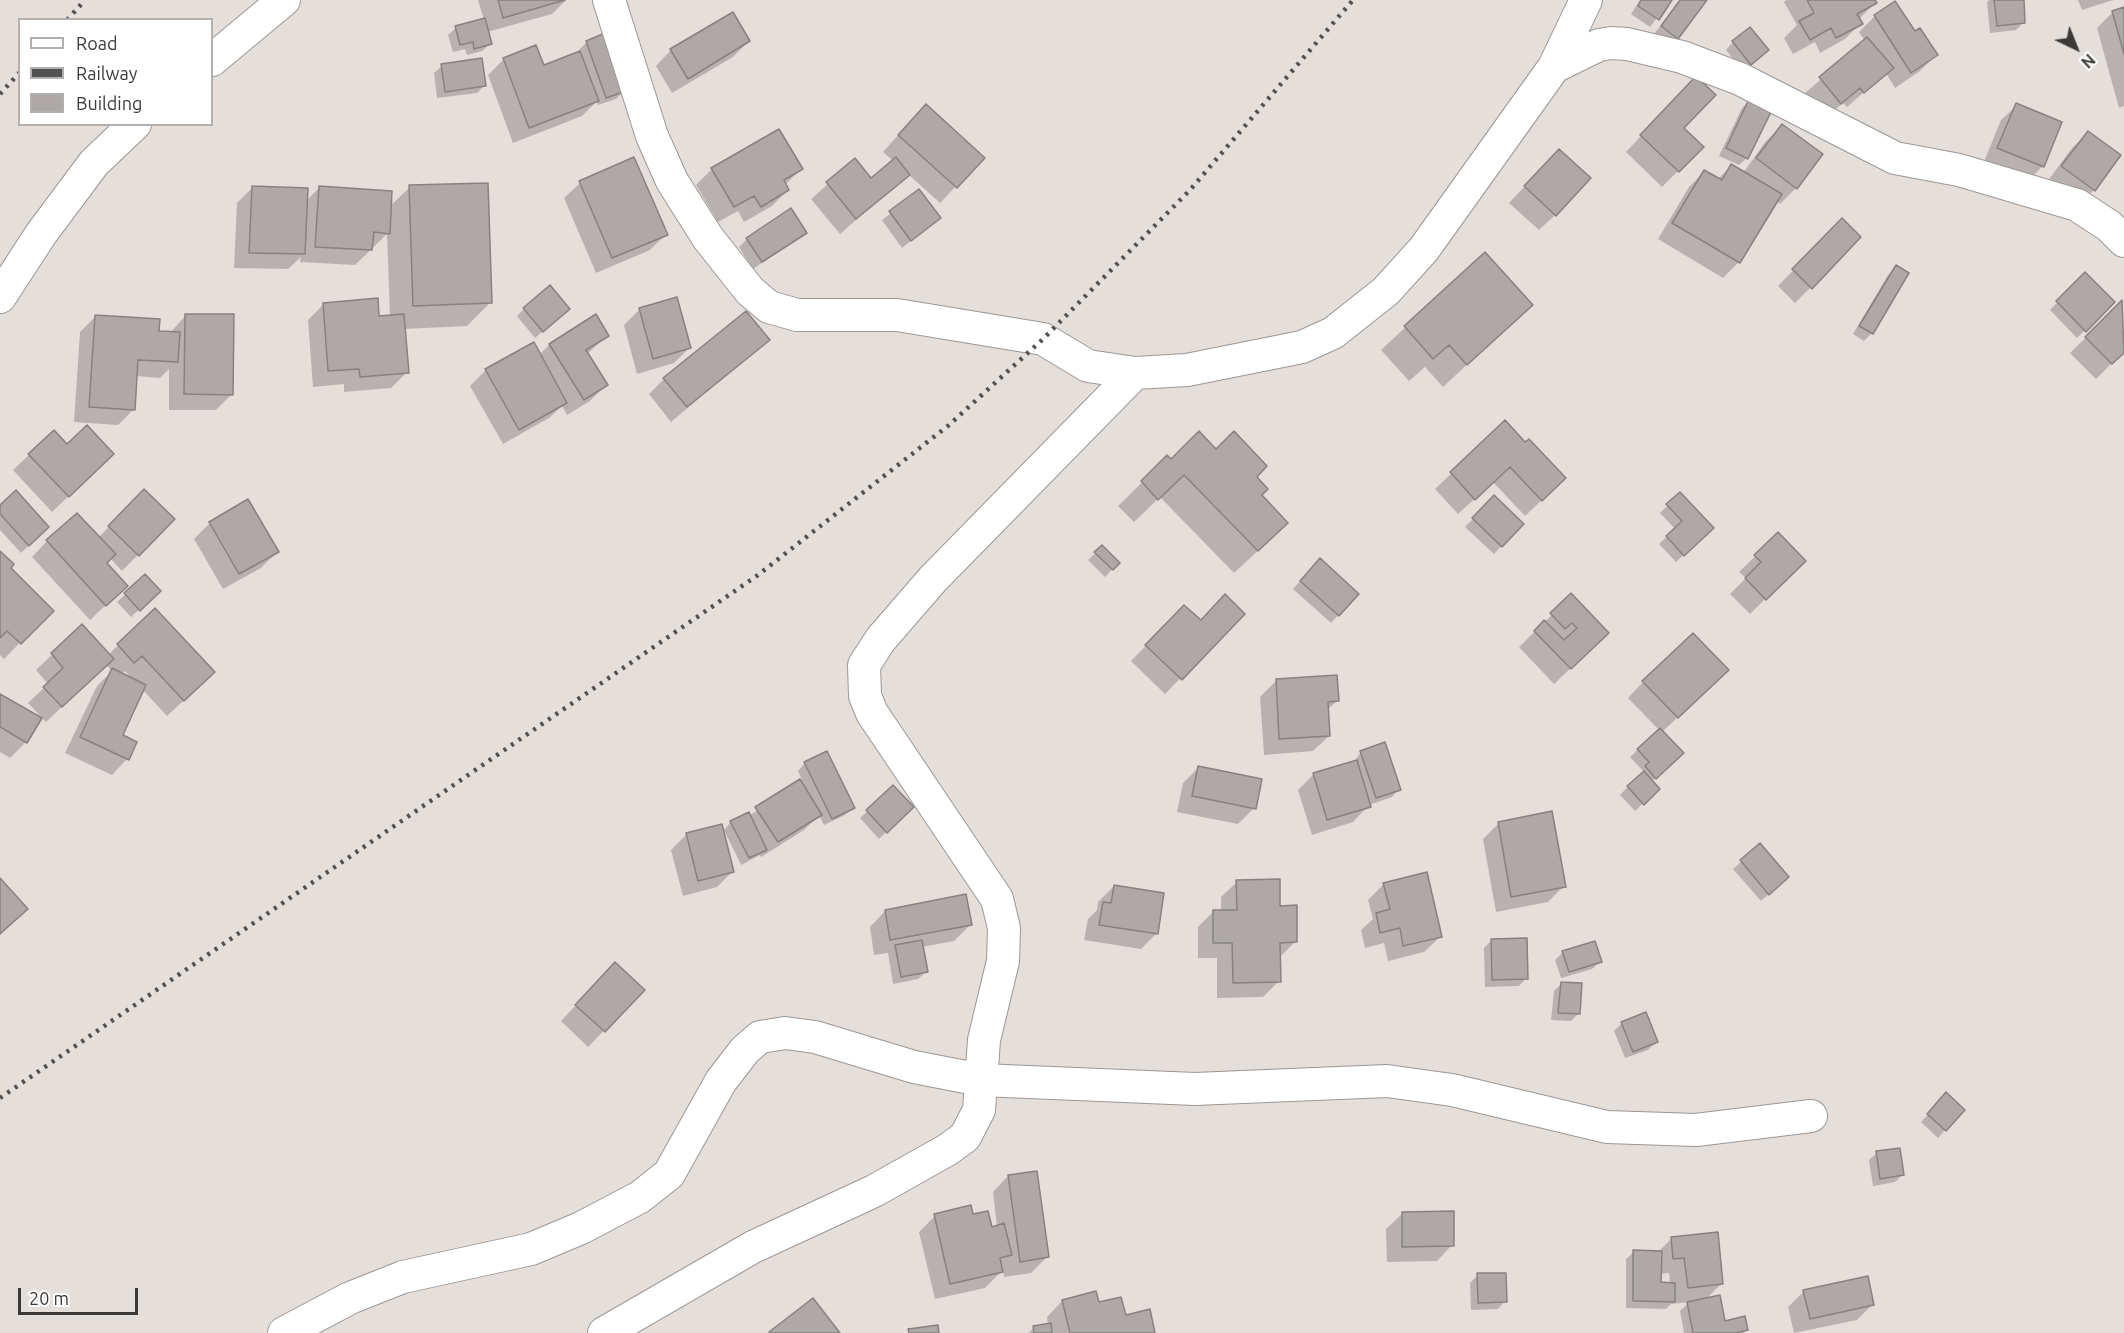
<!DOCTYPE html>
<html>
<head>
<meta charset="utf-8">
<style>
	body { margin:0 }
	#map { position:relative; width:2124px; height:1333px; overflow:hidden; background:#e5dfdc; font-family:Ubuntu,sans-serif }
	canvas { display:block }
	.legend { position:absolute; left:18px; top:18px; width:195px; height:108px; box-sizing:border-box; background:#fff; border:2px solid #b1b0af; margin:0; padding:8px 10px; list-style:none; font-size:18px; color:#3c3a38 }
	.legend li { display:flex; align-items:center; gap:12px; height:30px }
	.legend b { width:30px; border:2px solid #b1b0af }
	.north { position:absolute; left:2046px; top:18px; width:60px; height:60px; -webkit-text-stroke:4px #fff; paint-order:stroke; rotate:137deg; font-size:16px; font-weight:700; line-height:24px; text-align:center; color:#3c3a38 }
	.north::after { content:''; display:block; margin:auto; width:21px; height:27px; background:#3c3a38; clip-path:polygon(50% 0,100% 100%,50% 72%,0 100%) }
	.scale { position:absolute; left:18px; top:1288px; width:120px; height:27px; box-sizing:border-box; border:3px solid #3c3a38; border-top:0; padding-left:8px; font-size:18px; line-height:21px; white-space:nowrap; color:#3c3a38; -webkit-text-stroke:4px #fff; paint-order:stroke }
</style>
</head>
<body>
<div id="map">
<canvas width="2124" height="1333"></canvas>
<ul class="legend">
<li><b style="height:8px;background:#fff"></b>Road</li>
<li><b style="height:8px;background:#53514f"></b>Railway</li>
<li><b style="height:16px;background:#aea9a6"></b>Building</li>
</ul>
<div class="north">N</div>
<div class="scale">20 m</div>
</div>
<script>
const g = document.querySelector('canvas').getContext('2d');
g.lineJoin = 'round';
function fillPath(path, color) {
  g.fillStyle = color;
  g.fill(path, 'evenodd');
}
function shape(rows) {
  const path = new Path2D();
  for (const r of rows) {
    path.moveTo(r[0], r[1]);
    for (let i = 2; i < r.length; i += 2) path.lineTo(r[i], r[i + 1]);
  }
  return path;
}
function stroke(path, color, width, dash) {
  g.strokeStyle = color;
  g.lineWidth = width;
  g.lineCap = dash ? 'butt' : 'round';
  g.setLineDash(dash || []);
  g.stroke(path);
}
fillPath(shape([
	[478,0,566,0,552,14,487,32,490,44,482,51,467,55,465,49,453,52,448,35,456,28,484,20],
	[1640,0,1671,0,1650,27,1631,14],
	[1680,0,1705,0,1670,45,1654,34],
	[1786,0,1874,0,1875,3,1859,19,1861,23,1845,39,1820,53,1815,42,1793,54,1784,38,1797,25,1784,2],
	[1989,0,2022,0,2024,22,2016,30,1990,33,1987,2],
	[2078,0,2113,0,2082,10],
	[1894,3,1915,33,1936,55,1920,71,1895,88,1886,73,1847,107,1843,103,1825,118,1804,94,1865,41,1859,32,1875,16],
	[2124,9,2124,106,2119,108,2097,28,2113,12],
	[749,41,733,57,672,93,656,66,671,50],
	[587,42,624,91,616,99,598,105,597,101,582,116,513,143,488,75,504,59,543,67,580,52,579,50],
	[1733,42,1759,58,1743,71,1726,50],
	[442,66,485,85,477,93,437,98,434,73],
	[1680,94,1681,128,1678,171,1662,187,1626,152],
	[1749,101,1747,158,1739,165,1719,156,1742,108],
	[2017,105,2043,166,2027,182,1983,164,2001,120],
	[910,122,983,158,940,203,908,174,840,234,811,199,855,160,871,180,893,161,883,152],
	[1782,126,1796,188,1780,204,1776,200,1739,262,1723,278,1658,239,1689,187,1704,172,1718,179,1731,166,1743,173,1766,141],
	[2088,133,2094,190,2078,206,2047,182,2072,148],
	[1543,167,1555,215,1539,230,1509,203],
	[712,169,801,169,785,185,788,190,772,206,744,222,738,211,718,222,696,185],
	[580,183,666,234,650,250,596,273,564,198],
	[253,187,306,201,319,188,389,207,410,187,490,303,467,326,404,329,407,372,391,388,344,392,344,384,313,387,308,320,324,304,378,318,390,316,387,234,355,265,300,262,301,257,288,269,234,268,237,203],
	[919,191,939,218,902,248,882,220],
	[1842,220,1811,287,1795,303,1778,286],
	[805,233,753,269,739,247,747,239],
	[1484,254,1531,305,1443,387,1425,367,1409,381,1381,350],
	[1896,267,1907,274,1872,333,1864,341,1853,334,1888,275],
	[2085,274,2113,302,2077,338,2050,310],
	[2122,302,2124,351,2096,379,2070,353],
	[524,309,560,316,535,338,517,316],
	[640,309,689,348,674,363,637,374,624,325],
	[186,315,232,394,216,410,169,410,169,369,160,378,136,376,134,409,118,425,74,422,80,332,96,316,170,333],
	[596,316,607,336,587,354,606,385,590,401,567,415,562,406,549,418,503,444,470,386,486,370,539,355,549,345],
	[768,340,671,422,649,394,664,379],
	[1505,422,1548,494,1525,516,1493,482,1458,514,1435,489],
	[67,446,96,470,52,512,13,470,29,455],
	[1216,451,1255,477,1260,496,1263,546,1234,573,1160,497,1134,522,1118,506,1167,458,1170,461],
	[144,491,173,519,122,571,110,558,105,563,110,601,90,620,32,557,47,541,98,538],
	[1680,494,1712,528,1676,562,1659,544,1675,529,1660,513],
	[1494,497,1522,524,1494,554,1465,527],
	[0,507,47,527,21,553,0,530],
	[210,523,277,552,261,568,223,589,194,539],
	[1778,534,1804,561,1750,614,1730,594,1746,578,1739,572],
	[1102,547,1118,563,1105,577,1088,560],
	[0,553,8,568,51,611,4,659,0,655],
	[1312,568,1357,594,1331,623,1293,589],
	[145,576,159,591,131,617,117,602],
	[1571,596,1591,649,1554,684,1519,647],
	[1184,607,1200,622,1243,614,1165,694,1131,661],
	[155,610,197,688,167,716,142,689,121,736,127,759,112,775,65,753,97,686,112,671,106,665,46,722,28,703,48,684,36,670,82,626,108,655],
	[125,671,133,680,121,674],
	[1276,681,1337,701,1327,710,1329,736,1313,751,1264,755,1260,697],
	[1643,682,1711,686,1662,732,1681,753,1651,782,1658,789,1635,811,1620,795,1643,771,1630,757,1659,730,1628,698],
	[0,695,26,742,10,758,0,752],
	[1361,752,1399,789,1392,797,1369,805,1353,822,1312,835,1298,790,1314,774,1354,762],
	[805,763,853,807,845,815,824,825,819,815,804,830,761,857,760,855,741,865,724,830,731,822,749,816,802,780,798,771],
	[1199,767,1254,808,1238,824,1177,812,1183,783],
	[893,787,912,807,879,839,860,818],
	[1498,824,1564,886,1548,902,1496,912,1483,839],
	[687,834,733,871,717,887,683,896,671,850],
	[1760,845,1779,885,1761,901,1733,869],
	[1237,882,1278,907,1295,942,1279,958,1279,981,1263,997,1217,998,1217,958,1198,958,1198,927,1214,911,1221,911,1221,897],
	[1384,884,1440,937,1424,952,1388,961,1384,943,1365,948,1361,930,1373,919,1368,900],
	[1114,886,1157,933,1141,949,1084,940,1088,919,1097,910,1098,902],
	[885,911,970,925,954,941,922,947,926,972,918,979,893,984,888,953,874,955,870,927],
	[1492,940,1526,978,1519,986,1485,987,1484,948],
	[1563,952,1600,962,1592,969,1561,978,1555,960],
	[600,980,643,990,588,1047,561,1021],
	[1562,983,1578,1014,1571,1021,1551,1020,1554,991],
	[1622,1023,1656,1042,1648,1050,1625,1058,1614,1031],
	[1939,1102,1945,1130,1938,1138,1921,1122],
	[1877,1153,1902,1175,1895,1182,1873,1186,1869,1160],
	[1008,1176,1047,1257,1031,1273,1004,1277,1002,1263,1000,1265,1001,1272,985,1288,935,1299,919,1232,935,1216,972,1216,991,1229,997,1227,993,1192],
	[1402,1214,1452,1245,1437,1261,1387,1262,1386,1229],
	[1671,1239,1721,1284,1706,1299,1724,1322,1746,1330,1743,1333,1684,1333,1680,1311,1689,1302,1671,1304,1666,1309,1626,1308,1626,1259,1634,1252,1658,1252],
	[1669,1273,1670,1284,1659,1284,1660,1274],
	[1478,1275,1505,1301,1498,1309,1471,1310,1470,1283],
	[1804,1291,1873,1304,1857,1320,1794,1333,1788,1307],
	[1062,1301,1097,1304,1154,1333,1028,1333,1034,1328,1048,1325,1047,1317]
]), '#0003');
const building = shape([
	[498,0,565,0,503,18,498,0],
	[1641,0,1672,0,1659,20,1638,6,1641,0],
	[1680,0,1707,0,1678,39,1661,26,1680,0],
	[1807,0,1875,0,1877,3,1857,14,1863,24,1836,38,1831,28,1810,40,1799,21,1814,13,1807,0],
	[1994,0,2024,0,2025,23,1997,26,1994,0],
	[1895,1,1915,31,1920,28,1938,55,1911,73,1874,15,1895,1],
	[2124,7,2124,54,2112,11,2124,7],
	[733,12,750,41,688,79,670,49,733,12],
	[485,18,492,44,474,49,473,42,460,45,455,26,485,18],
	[1750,27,1769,50,1751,65,1732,41,1750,27],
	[605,33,626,91,606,98,586,41,605,33],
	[1867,37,1894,68,1864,93,1860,88,1841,104,1819,77,1867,37],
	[536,45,544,65,580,51,599,101,529,128,503,58,536,45],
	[482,58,486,86,445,92,441,64,482,58],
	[1696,76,1716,95,1684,128,1704,147,1679,172,1640,135,1696,76],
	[1749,99,1772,110,1748,159,1726,148,1749,99],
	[2016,103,2062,122,2044,167,1997,148,2016,103],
	[926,104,985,158,957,188,898,135,926,104],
	[1782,124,1823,154,1797,189,1756,158,1782,124],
	[779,129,803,169,784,180,789,190,761,207,754,196,734,207,711,168,779,129],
	[2088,131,2121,155,2095,191,2061,166,2088,131],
	[1559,149,1591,178,1556,216,1524,186,1559,149],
	[634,157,668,235,612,258,579,181,634,157],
	[896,157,910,175,856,219,826,182,855,158,871,178,896,157],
	[1731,164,1782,194,1740,263,1672,223,1704,170,1722,180,1731,164],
	[488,183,492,303,413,306,409,185,488,183],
	[252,186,308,188,305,254,249,253,252,186],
	[319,186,392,191,390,234,374,232,372,250,315,247,319,186],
	[919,189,941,218,911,241,889,211,919,189],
	[791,208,807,233,762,262,746,238,791,208],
	[1842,218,1861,237,1812,289,1792,269,1842,218],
	[1485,252,1533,305,1467,365,1449,345,1433,359,1404,326,1485,252],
	[1896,265,1909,273,1873,334,1859,326,1896,265],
	[2085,272,2115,302,2086,332,2056,301,2085,272],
	[550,285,570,309,543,332,523,308,550,285],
	[677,297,691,348,653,359,639,308,677,297],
	[378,298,379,316,404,314,409,373,360,377,359,369,328,371,323,303,378,298],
	[2122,300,2124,353,2112,364,2085,337,2122,300],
	[746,311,770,340,687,407,663,378,746,311],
	[185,314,234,314,233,395,184,394,185,314],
	[596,314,609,336,586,350,608,385,584,400,549,344,596,314],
	[95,315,160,319,159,331,180,332,178,362,138,360,135,410,89,407,95,315],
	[534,342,567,403,519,430,485,369,534,342],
	[1505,420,1525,442,1529,439,1566,478,1542,501,1510,467,1475,500,1450,472,1505,420],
	[87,425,114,454,69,497,28,454,54,430,67,444,87,425],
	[1199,431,1216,449,1234,431,1267,466,1257,477,1268,489,1262,495,1288,523,1258,551,1184,475,1158,500,1141,481,1167,455,1171,459,1199,431],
	[144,489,175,519,139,556,108,526,144,489],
	[16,490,49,527,29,546,0,514,0,505,16,490],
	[1680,492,1714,528,1684,556,1666,536,1682,521,1666,504,1680,492],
	[1494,495,1524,524,1502,547,1472,518,1494,495],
	[248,499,279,552,239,574,209,522,248,499],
	[77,513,116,554,107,563,128,586,106,606,46,540,77,513],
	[1778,532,1806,561,1766,600,1745,578,1761,562,1754,555,1778,532],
	[1102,545,1120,563,1113,570,1094,552,1102,545],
	[0,551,14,564,11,568,54,611,21,644,7,631,0,638,0,551],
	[1320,558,1359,594,1339,616,1300,581,1320,558],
	[145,574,161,591,140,611,124,593,145,574],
	[1571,593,1609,633,1571,669,1534,631,1544,620,1564,640,1577,628,1572,623,1565,629,1550,613,1571,593],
	[1225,594,1245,614,1182,680,1145,645,1184,605,1201,620,1225,594],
	[155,608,215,672,184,701,142,656,134,663,117,644,155,608],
	[82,624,114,659,62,707,43,687,63,668,51,653,82,624],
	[1693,633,1729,670,1678,718,1642,681,1693,633],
	[112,668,146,685,123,735,137,742,129,760,80,737,112,668],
	[1337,675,1339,701,1328,702,1330,736,1279,739,1276,679,1337,675],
	[0,694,42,718,27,743,0,727,0,694],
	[1660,728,1684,753,1656,779,1645,766,1649,762,1637,749,1660,728],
	[1385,742,1401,790,1376,798,1360,751,1385,742],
	[827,751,855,808,832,819,804,762,827,751],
	[1357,760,1371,807,1327,820,1313,773,1357,760],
	[1198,766,1262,779,1256,809,1192,796,1198,766],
	[1644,771,1660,789,1644,805,1627,786,1644,771],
	[800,779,822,815,778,842,755,807,800,779],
	[893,785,914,807,887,833,866,810,893,785],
	[1552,811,1566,887,1511,897,1498,822,1552,811],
	[749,812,767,850,749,858,730,821,749,812],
	[722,824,734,872,698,881,686,833,722,824],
	[1760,843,1789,877,1769,895,1740,860,1760,843],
	[1427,872,1442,937,1403,946,1400,928,1380,933,1376,913,1390,909,1383,883,1427,872],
	[0,878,28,909,0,934,0,878],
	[1280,879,1280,906,1297,905,1297,942,1280,943,1281,982,1233,983,1232,943,1213,943,1213,910,1237,910,1236,880,1280,879],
	[1114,885,1164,893,1158,934,1099,925,1103,902,1111,903,1114,885],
	[966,894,972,925,890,940,885,910,966,894],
	[1527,938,1528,979,1492,980,1491,939,1527,938],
	[922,940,928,972,901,977,895,945,922,940],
	[1595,941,1602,962,1569,972,1562,951,1595,941],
	[615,962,645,990,605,1032,575,1005,615,962],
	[1561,982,1582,983,1580,1014,1558,1013,1561,982],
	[1646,1012,1658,1042,1633,1052,1621,1022,1646,1012],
	[1946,1092,1965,1110,1946,1131,1927,1114,1946,1092],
	[1900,1148,1904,1175,1880,1179,1876,1151,1900,1148],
	[1037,1171,1049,1257,1020,1262,1008,1175,1037,1171],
	[971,1205,973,1214,988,1211,992,1227,1004,1223,1012,1255,1000,1258,1003,1272,950,1284,934,1214,971,1205],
	[1454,1211,1454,1246,1402,1247,1402,1212,1454,1211],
	[1718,1232,1723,1284,1688,1288,1684,1258,1673,1259,1671,1237,1718,1232],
	[1633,1250,1662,1251,1661,1282,1675,1283,1675,1302,1633,1301,1633,1250],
	[1477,1273,1506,1273,1507,1302,1478,1303,1477,1273],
	[1868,1276,1874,1305,1810,1319,1803,1290,1868,1276],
	[1096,1291,1099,1302,1121,1297,1126,1315,1150,1309,1155,1333,1070,1333,1062,1300,1096,1291],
	[1720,1295,1725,1321,1745,1316,1748,1330,1736,1333,1693,1333,1687,1302,1720,1295],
	[813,1298,840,1333,770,1333,769,1332,813,1298],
	[1051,1323,1052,1333,1034,1333,1033,1326,1051,1323],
	[938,1325,939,1333,909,1333,908,1329,938,1325]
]);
fillPath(building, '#aea9a6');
stroke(building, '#878280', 1.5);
const street = shape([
	[609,0,652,136,672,181,708,238,750,291,769,307,797,315,897,315,1043,339,1088,366,1135,373,1187,370,1302,347,1333,333,1386,291,1424,249,1554,67,1586,0],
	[212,60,284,0],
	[1554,67,1599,45,1611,43,1627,44,1682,57,1740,79,1895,158,1959,170,2077,205,2109,226,2124,241],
	[0,297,41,234,94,163,135,124],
	[284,1333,350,1298,403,1277,531,1249,581,1228,640,1197,669,1174,721,1081,745,1050,760,1037,785,1033,815,1037,914,1067,981,1080,1195,1089,1387,1081,1452,1090,1607,1127,1696,1130,1811,1116],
	[604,1333,753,1247,874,1191,947,1150,965,1137,979,1110,984,1040,1003,961,1004,928,997,899,872,713,865,696,864,665,881,639,933,579,1135,373]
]);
stroke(street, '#9c9794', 34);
stroke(street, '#fff', 32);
stroke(shape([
	[67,20,85,0],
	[0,94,20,72],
	[0,1098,758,575,949,425,1043,339,1190,190,1353,0]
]), '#53514f', 4.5, [3, 6]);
</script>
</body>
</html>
